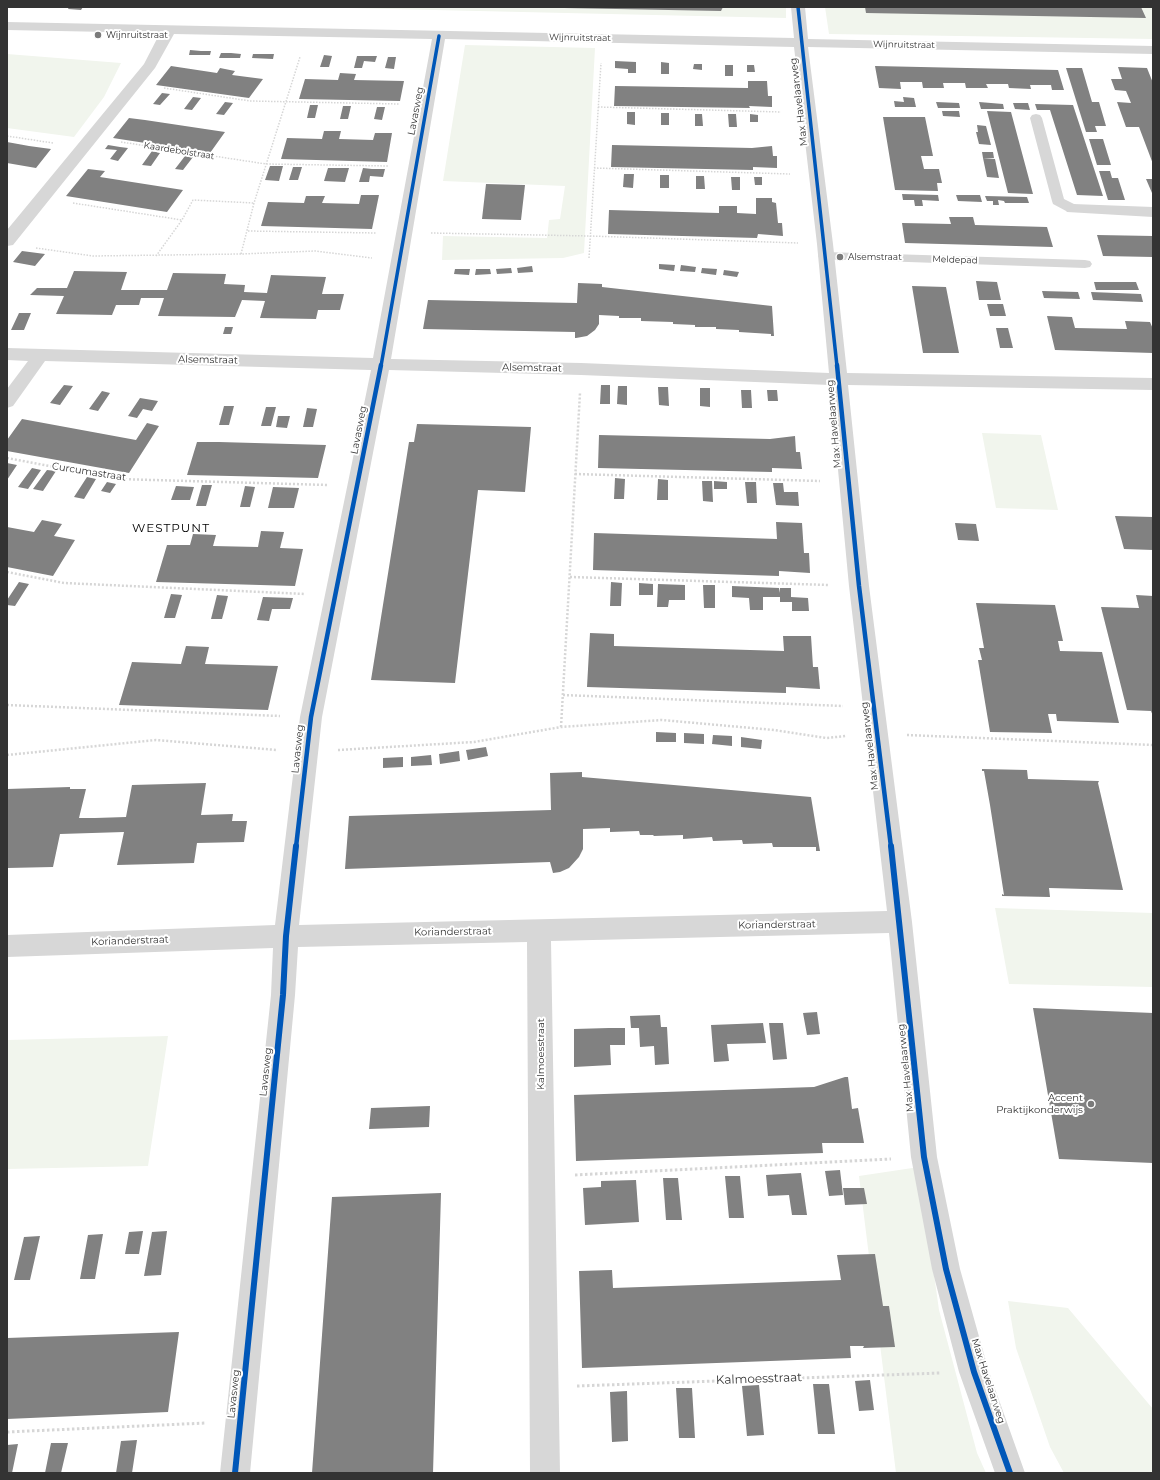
<!DOCTYPE html>
<html>
<head>
<meta charset="utf-8">
<style>
	body { margin:0 }
	#map { position:relative; width:1160px; height:1480px; overflow:hidden; background:#fff; font-family:Montserrat,sans-serif }
	canvas { display:block }
	.frame { position:absolute; inset:0; border:8px solid #333; pointer-events:none }
</style>
</head>
<body>
<div id="map">
<canvas width="1160" height="1480"></canvas>
<div class="frame"></div>
</div>
<script>
const g = document.querySelector('canvas').getContext('2d');
g.lineJoin = 'round';
function fillPath(path, color) {
  g.fillStyle = color;
  g.fill(path, 'evenodd');
}
function shape(rows) {
  const path = new Path2D();
  for (const r of rows) {
    path.moveTo(r[0], r[1]);
    for (let i = 2; i < r.length; i += 2) path.lineTo(r[i], r[i + 1]);
  }
  return path;
}
function stroke(path, color, width, dash) {
  g.strokeStyle = color;
  g.lineWidth = width;
  g.lineCap = dash ? 'butt' : 'round';
  g.setLineDash(dash || []);
  g.stroke(path);
}
function write(font, color, halo, rows, align = 'center') {
  g.font = font + ' Montserrat,sans-serif';
  g.lineWidth = 4;
  g.setLineDash([]);
  g.textBaseline = 'middle';
  g.strokeStyle = halo;
  g.fillStyle = color;
  for (const [text, x, y, turn = 0] of rows) {
    g.save();
    g.translate(x, y);
    g.rotate((+turn || 0) * Math.PI / 180);
    g.textAlign = isNaN(turn) ? turn : align;
    if (halo) g.strokeText(text, 0, 0);
    g.fillText(text, 0, 0);
    g.restore();
  }
}
fillPath(shape([
	[302,7,786,7,786,18],
	[825,7,1153,7,1153,39,829,34],
	[465,45,595,48,584,253,563,258,442,260,443,236,547,238,549,220,560,219,565,186,443,181],
	[7,54,121,63,104,97,74,137,7,128],
	[982,433,1041,435,1058,510,996,508],
	[995,908,1153,913,1153,987,1009,984],
	[168,1036,148,1166,7,1169,7,1040],
	[919,1167,939,1310,977,1453,986,1473,896,1473,859,1176],
	[1008,1301,1068,1308,1153,1409,1153,1473,1064,1473,1050,1447,1016,1348]
]), '#f1f5ed');
fillPath(shape([
	[69,7,83,7,81,10,68,9],
	[564,7,723,7,721,11,564,8],
	[865,7,1141,7,1146,18,866,13],
	[190,50,201,51,211,51,210,55,189,55],
	[221,53,231,53,241,54,240,58,219,58],
	[253,54,274,54,273,59,252,58],
	[324,55,332,56,329,67,320,67],
	[357,56,377,56,375,62,364,61,362,68,354,68],
	[388,57,396,57,394,69,385,68],
	[615,61,636,62,636,73,628,73,628,69,615,68],
	[661,62,669,63,669,74,661,74],
	[694,64,702,64,702,70,693,69],
	[725,65,733,65,733,76,725,76],
	[747,65,754,65,755,72,747,72],
	[171,66,217,73,220,68,235,71,232,75,263,79,249,98,156,85],
	[875,66,1058,70,1064,90,1052,90,1051,85,1030,85,1031,89,1009,88,1008,84,986,84,988,88,966,88,965,83,943,83,944,88,923,88,922,82,900,82,901,89,879,88],
	[1118,67,1147,68,1153,83,1153,164,1139,127,1126,127,1117,102,1131,103,1126,91,1115,90,1111,79,1122,79],
	[1066,68,1082,68,1092,102,1099,102,1106,126,1095,126,1097,132,1086,132],
	[340,73,356,74,354,80,404,81,400,101,299,99,305,79,338,80],
	[748,81,767,81,768,96,772,96,772,107,749,106,750,108,614,106,615,86,748,88],
	[162,93,170,94,160,105,153,104],
	[193,97,201,98,192,110,184,109],
	[903,97,914,98,916,107,895,107,894,101,904,102],
	[225,102,233,103,224,115,216,114],
	[936,102,959,103,960,108,938,108],
	[979,102,1003,104,1004,109,981,109],
	[1013,103,1028,103,1030,110,1015,109],
	[1035,104,1073,105,1103,196,1077,195,1050,110,1037,110],
	[310,105,318,105,315,118,307,118],
	[343,106,351,106,348,119,340,119],
	[377,107,385,107,382,120,374,119],
	[942,111,959,111,960,117,943,116],
	[987,111,1011,112,1033,194,1008,193],
	[627,112,635,112,635,125,627,124],
	[661,113,669,113,669,125,661,125],
	[695,114,702,114,703,126,695,126],
	[728,114,736,114,737,127,729,127],
	[750,114,758,115,758,122,750,122],
	[883,117,925,117,933,156,921,156,924,169,939,169,942,183,937,183,938,191,895,190],
	[129,118,145,120,225,132,210,153,113,138],
	[977,125,986,126,991,145,979,144,976,132,978,132],
	[324,131,341,131,339,139,373,140,375,133,392,133,387,162,281,159,287,138,322,139],
	[1089,139,1103,139,1111,165,1097,165],
	[7,142,29,146,51,149,36,168,7,163],
	[108,145,120,147,128,148,118,161,110,159,117,150,105,149],
	[612,145,752,148,772,146,773,156,777,156,777,168,753,167,753,170,611,167],
	[152,151,160,153,151,166,142,165],
	[982,152,993,152,994,158,983,158],
	[185,156,193,157,183,170,175,169],
	[983,158,995,159,999,178,987,177],
	[270,166,283,166,279,181,265,180],
	[293,167,302,167,298,180,289,180],
	[328,168,349,168,345,182,324,181],
	[363,168,372,169,385,169,383,177,370,176,369,182,359,182],
	[88,169,105,171,100,177,183,190,167,212,66,196],
	[1099,171,1110,171,1112,178,1118,178,1125,200,1108,200],
	[624,174,634,174,633,188,623,187],
	[660,175,669,175,669,188,660,188],
	[696,176,704,176,705,189,696,189],
	[731,177,740,177,740,190,732,190],
	[754,177,762,177,762,185,755,185],
	[1146,179,1153,179,1153,193,1152,193],
	[486,184,525,185,521,220,482,219],
	[902,194,938,195,939,201,922,200,923,206,915,206,914,200,903,200],
	[361,195,379,195,372,229,261,226,268,202,304,203,306,196,325,196,322,203,359,204],
	[956,195,980,195,982,202,958,201],
	[985,196,1027,197,1029,203,1005,203,1004,201,998,200,999,205,993,205,993,201,987,201],
	[756,198,772,198,772,202,776,203,778,223,782,223,783,236,758,234,757,238,608,234,609,210,719,213,719,206,737,206,737,213,756,214],
	[949,217,973,217,975,225,1047,227,1053,247,905,243,902,223,951,224],
	[1097,235,1153,236,1153,257,1103,256],
	[22,251,45,254,35,266,13,262],
	[659,264,675,265,674,271,659,269],
	[681,265,696,267,695,272,680,271],
	[532,266,533,272,518,273,517,268],
	[511,268,512,273,497,274,496,269],
	[702,268,717,269,716,275,701,273],
	[455,269,470,269,469,275,454,274],
	[476,269,490,269,491,274,475,275],
	[724,270,739,272,737,277,723,275],
	[74,271,127,272,121,290,167,290,173,273,226,274,224,284,245,285,244,292,267,293,271,275,326,277,322,294,344,294,340,310,318,310,316,319,260,318,265,301,242,300,235,317,158,316,164,298,141,298,139,305,116,305,112,315,56,314,64,296,30,295,37,288,67,288],
	[976,281,997,282,1001,300,979,300],
	[1094,282,1136,282,1139,290,1096,290],
	[578,283,602,284,602,287,772,306,774,336,771,336,771,334,739,332,739,330,716,329,716,327,695,327,695,325,673,324,673,322,641,321,641,318,619,318,619,316,599,315,599,324,595,330,587,336,576,338,575,338,575,332,423,329,428,300,577,303],
	[912,286,946,287,959,353,923,353],
	[1042,291,1078,292,1080,299,1044,298],
	[1091,292,1141,294,1143,302,1093,300],
	[987,304,1003,304,1006,316,990,316],
	[19,313,31,313,24,330,11,330],
	[1047,316,1072,317,1075,328,1127,329,1125,321,1150,322,1153,329,1153,353,1055,350],
	[225,327,233,327,231,334,223,334],
	[996,328,1008,328,1013,348,1000,348],
	[64,385,73,386,60,405,50,403],
	[601,385,610,385,610,404,600,404],
	[618,386,627,386,627,405,617,404],
	[658,387,668,387,669,406,659,405],
	[700,388,710,388,710,407,700,406],
	[741,390,751,390,752,408,742,408],
	[767,390,777,390,778,401,768,401],
	[102,391,110,393,98,411,89,409],
	[140,398,158,401,152,411,143,409,137,418,128,416],
	[224,406,234,406,229,425,219,425],
	[266,407,276,407,271,426,261,426],
	[307,408,317,409,313,427,303,427],
	[278,416,290,416,287,428,276,427],
	[22,419,136,440,147,423,159,426,129,473,7,451,7,440],
	[417,424,531,427,525,492,478,490,455,683,371,680,409,442,414,442],
	[599,435,770,439,795,436,796,452,800,452,802,469,772,468,772,472,598,468],
	[197,442,219,442,326,445,318,478,187,475],
	[7,463,17,465,7,480],
	[32,468,41,470,28,489,18,487],
	[47,470,56,471,43,491,33,489],
	[87,477,96,479,84,499,74,497],
	[615,478,625,479,624,499,614,499],
	[658,479,668,480,668,500,657,500],
	[702,481,712,481,713,502,703,501],
	[714,481,727,482,727,489,714,489],
	[107,482,116,484,110,493,101,491],
	[745,482,756,482,757,503,747,503],
	[773,483,783,483,784,492,798,492,799,506,776,505],
	[202,485,212,485,206,506,196,506],
	[176,486,194,487,190,500,171,500],
	[245,486,255,487,250,507,240,507],
	[273,487,299,488,294,508,268,508],
	[1115,516,1153,517,1153,550,1124,549],
	[42,520,62,524,54,536,75,540,53,576,7,567,7,527,34,532],
	[776,522,802,523,804,553,809,553,810,573,779,571,779,576,593,570,594,533,777,539],
	[955,523,976,524,979,541,958,540],
	[261,531,284,532,280,548,303,549,295,586,156,582,167,545,190,545,193,534,216,535,213,546,258,547],
	[19,582,29,584,15,606,7,605,7,600],
	[611,582,622,583,621,606,610,606],
	[639,583,653,584,653,595,639,595],
	[658,584,685,585,685,600,669,600,668,607,657,607],
	[703,585,715,585,715,608,704,608],
	[732,586,779,588,780,593,780,588,791,588,791,597,808,598,809,611,792,611,792,602,780,602,780,597,763,597,763,610,750,610,749,598,732,597],
	[171,594,182,595,175,618,164,618],
	[217,595,228,596,225,608,222,619,211,619],
	[1136,595,1153,596,1153,716,1151,711,1127,710,1101,607,1139,608],
	[263,597,293,598,290,609,272,609,269,621,257,620],
	[976,603,1055,605,1063,641,1058,641,1060,651,1102,652,1119,723,1057,721,1056,714,1048,714,1052,733,990,732,978,660,982,660,979,648,984,648],
	[590,633,614,634,614,646,784,651,783,636,811,636,813,667,818,667,820,689,786,687,786,693,587,687],
	[186,646,209,647,205,664,278,666,268,710,119,705,132,662,181,664],
	[656,732,676,733,676,742,656,742],
	[684,733,704,734,704,744,684,743],
	[713,735,732,736,732,746,712,744],
	[741,737,762,740,761,749,741,747],
	[486,747,488,756,468,760,466,750],
	[459,751,460,761,440,764,439,754],
	[431,755,432,765,411,766,411,757],
	[403,757,403,767,383,768,383,758],
	[982,769,1027,770,1028,779,1099,781,1098,783,1123,890,1049,888,1050,897,1002,896,1002,894,1004,895,990,805,984,771,982,771],
	[582,772,582,777,811,797,820,851,816,851,816,847,773,847,772,843,743,844,742,840,713,841,712,837,683,839,683,835,654,836,653,835,640,835,639,831,610,832,610,828,583,829,583,849,579,857,569,868,560,872,553,873,550,862,345,869,349,816,551,810,550,773],
	[206,783,201,815,233,814,232,821,247,821,244,842,197,843,194,863,117,865,124,832,60,834,53,867,7,868,7,789,70,787,70,789,86,789,79,818,95,818,126,817,132,785],
	[1033,1008,1153,1013,1153,1163,1059,1159],
	[817,1012,820,1034,807,1035,803,1013],
	[660,1015,661,1027,667,1027,669,1064,655,1065,654,1046,640,1047,639,1028,631,1028,630,1016],
	[763,1023,766,1043,727,1044,729,1061,714,1062,711,1025],
	[769,1023,783,1023,787,1059,773,1060],
	[609,1028,625,1028,625,1045,610,1045,611,1065,574,1067,574,1029],
	[845,1077,848,1077,852,1109,858,1108,864,1143,822,1143,823,1153,576,1161,574,1095,814,1087],
	[430,1106,429,1127,369,1129,371,1108],
	[840,1170,843,1195,829,1196,825,1171],
	[801,1173,807,1215,792,1215,789,1195,768,1196,766,1175],
	[725,1176,740,1176,744,1218,729,1218],
	[663,1178,678,1178,682,1220,666,1220],
	[636,1180,639,1222,585,1225,583,1188,601,1187,601,1181],
	[843,1188,864,1188,867,1204,845,1205],
	[441,1193,433,1473,312,1473,332,1197],
	[143,1231,139,1254,125,1254,129,1232],
	[167,1231,161,1275,144,1276,152,1232],
	[103,1234,95,1279,80,1279,88,1235],
	[40,1236,30,1280,14,1280,24,1237],
	[875,1254,883,1306,889,1306,895,1347,863,1348,864,1346,850,1346,851,1358,582,1368,579,1271,612,1270,613,1288,841,1280,837,1255],
	[179,1332,168,1412,7,1419,7,1338],
	[870,1380,874,1410,859,1411,855,1381],
	[813,1384,829,1384,835,1434,818,1434],
	[759,1385,764,1435,747,1436,742,1386],
	[676,1388,692,1388,695,1438,679,1438],
	[627,1391,628,1441,612,1442,610,1392],
	[137,1440,132,1473,116,1473,121,1441],
	[51,1443,68,1443,61,1473,45,1473],
	[18,1444,12,1473,7,1473,7,1445]
]), '#818181');
stroke(shape([
	[164,88,250,101,400,104],
	[598,107,781,112],
	[7,136,53,143],
	[121,142,266,164,389,166],
	[594,168,790,174],
	[73,203,182,220],
	[248,231,376,233],
	[431,233,590,236,798,243],
	[36,248,93,256,241,254,315,251,372,258],
	[241,254,254,203,300,57],
	[156,256,182,220,193,200,254,203],
	[589,258,601,63]
]), '#d6d6d6', 1.5, [1.5, 1.5]);
stroke(shape([
	[7,458,118,479,328,485],
	[575,474,820,481],
	[7,572,64,583,305,594],
	[570,577,829,585],
	[563,695,843,706],
	[7,705,280,716],
	[561,727,580,393],
	[907,735,1153,745],
	[338,750,474,742,561,727,662,720,774,730,826,738,846,736],
	[7,755,156,740,277,750]
]), '#d6d6d6', 2.5, [2, 2]);
stroke(shape([
	[575,1175,891,1159],
	[577,1386,940,1373],
	[7,1432,206,1423]
]), '#d6d6d6', 3, [2.5, 2.5]);
fillPath(shape([
	[1036,114,1040,115,1042,118,1064,199,1078,206,1079,209,1078,212,1068,212,1053,204,1052,201,1030,118,1032,115,1036,114],
	[825,252,1085,260,1090,261,1092,264,1090,267,1085,268,820,259,818,256,820,253,825,252]
]), '#d7d7d7');
fillPath(shape([
	[791,7,805,7,808,39,1153,46,1153,54,808,47,833,244,847,373,1153,378,1153,390,848,385,869,586,912,922,937,1157,960,1269,989,1372,1025,1473,995,1473,959,1372,932,1269,911,1157,889,933,551,941,560,1473,530,1473,527,942,298,947,295,995,250,1473,220,1473,271,995,273,948,7,957,7,935,275,925,300,717,371,370,45,361,13,406,7,408,7,389,28,361,7,360,7,348,373,358,432,39,174,34,155,68,13,245,7,246,7,230,144,64,160,33,7,30,7,22,794,38,791,7],
	[445,39,794,47,817,244,829,373,581,363,391,359,445,39],
	[389,370,581,375,830,385,849,586,887,911,299,925,322,717,389,370],
	[1073,204,1153,207,1153,217,1067,212,1065,209,1067,206,1073,204]
]), '#d7d7d7');
stroke(shape([
	[798,7,837,366],
	[381,366,439,36]
]), '#0057b8', 3.5);
stroke(shape([
	[837,365,859,586,891,847],
	[296,847,311,717,381,365]
]), '#0057b8', 4.5);
stroke(shape([
	[891,846,924,1157,946,1269,974,1372,1010,1473],
	[235,1473,283,995,286,936,296,846]
]), '#0057b8', 6);
for (const [x, y, r, color] of [
	[98,35,4,"#7a7a7a"],
	[840,257,4,"#7a7a7a"],
	[1091,1104,4,"#7a7a7a"]
]) {
  const dot = new Path2D();
  dot.arc(x, y, r, 0, 2 * Math.PI);
  g.fillStyle = color;
  g.fill(dot);
  stroke(dot, '#fff', 1.5);
}
write('9px', '#333', '#fff', [
	["Wijnruitstraat",106,35],
	["Alsemstraat",848,257]
], 'left');
write('9px', '#333', '#fff', [
	["Wijnruitstraat",580,38,1],
	["Wijnruitstraat",904,45,1],
	["Kaardebolstraat",179,151,9],
	["Meldepad",955,260,2]
]);
write('10px', '#333', '#fff', [
	["Max Havelaarweg",799,102,-97],
	["Lavasweg",416,111,-79],
	["Alsemstraat",208,360,1],
	["Alsemstraat",532,368,1],
	["Max Havelaarweg",834,424,-95],
	["Lavasweg",359,430,-79],
	["Curcumastraat",89,472,9],
	["Max Havelaarweg",870,746,-97],
	["Lavasweg",298,749,-84],
	["Korianderstraat",777,925,-1],
	["Korianderstraat",453,932,-1],
	["Korianderstraat",130,941,-2],
	["Kalmoesstraat",541,1054,-90],
	["Max Havelaarweg",906,1068,-96],
	["Lavasweg",266,1072,-84],
	["Max Havelaarweg",988,1381,72],
	["Lavasweg",234,1394,-84]
]);
write('10px', '#333', '#fff', [
	["Accent",1083,1098],
	["Praktijkonderwijs",1083,1110]
], 'right');
g.letterSpacing = '1px';
write('12px', '#000', '#fff', [
	["WESTPUNT",171,528]
]);
g.letterSpacing = '0px';
write('12px', '#333', '#fff', [
	["Kalmoesstraat",759,1379,-2]
]);
</script>
</body>
</html>
